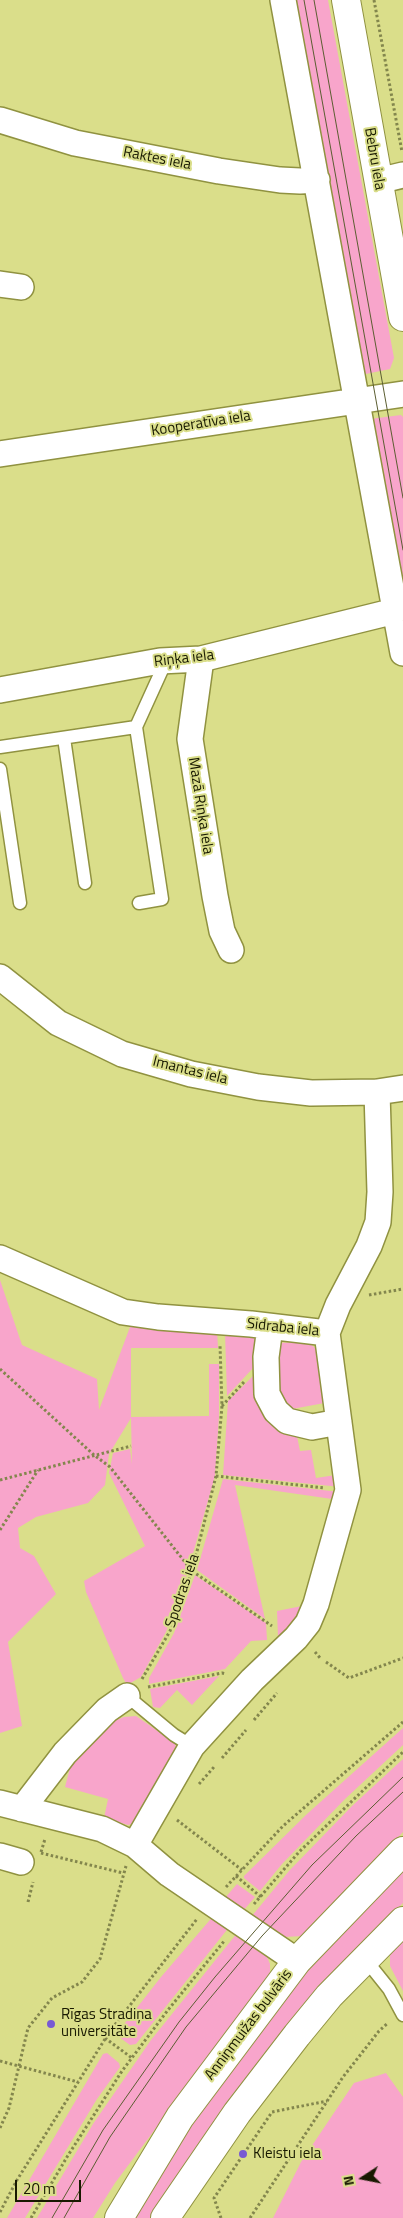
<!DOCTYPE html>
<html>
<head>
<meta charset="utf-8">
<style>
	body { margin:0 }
	#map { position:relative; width:403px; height:2218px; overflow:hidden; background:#dade8a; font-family:"Titillium Web",sans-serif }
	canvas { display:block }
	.north { position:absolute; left:338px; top:2153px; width:50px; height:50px; -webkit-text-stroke:4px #dade8a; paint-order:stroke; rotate:259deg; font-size:14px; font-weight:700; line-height:20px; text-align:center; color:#181901 }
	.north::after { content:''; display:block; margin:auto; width:18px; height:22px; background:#181901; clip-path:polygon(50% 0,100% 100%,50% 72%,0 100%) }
	.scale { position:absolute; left:15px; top:2180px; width:66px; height:22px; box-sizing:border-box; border:2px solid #181901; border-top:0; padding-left:6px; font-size:15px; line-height:18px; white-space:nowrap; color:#181901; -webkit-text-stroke:4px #dade8a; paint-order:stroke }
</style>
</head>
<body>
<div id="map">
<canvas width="403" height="2218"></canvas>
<div class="north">N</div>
<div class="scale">20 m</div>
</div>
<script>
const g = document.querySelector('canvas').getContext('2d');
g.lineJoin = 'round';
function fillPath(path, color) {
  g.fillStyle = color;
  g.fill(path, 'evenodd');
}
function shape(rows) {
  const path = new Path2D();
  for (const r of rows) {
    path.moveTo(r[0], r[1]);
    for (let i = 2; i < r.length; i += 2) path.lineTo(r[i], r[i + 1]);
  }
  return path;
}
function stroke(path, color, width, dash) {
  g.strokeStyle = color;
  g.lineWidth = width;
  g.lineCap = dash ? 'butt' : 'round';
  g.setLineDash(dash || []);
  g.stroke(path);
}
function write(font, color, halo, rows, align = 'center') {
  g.font = font + ' "Titillium Web",sans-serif';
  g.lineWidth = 4;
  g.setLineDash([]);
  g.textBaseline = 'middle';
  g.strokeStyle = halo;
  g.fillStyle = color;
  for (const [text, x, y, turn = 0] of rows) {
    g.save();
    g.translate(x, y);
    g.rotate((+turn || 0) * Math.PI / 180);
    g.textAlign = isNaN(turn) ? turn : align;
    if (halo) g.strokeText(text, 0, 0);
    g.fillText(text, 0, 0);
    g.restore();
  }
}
fillPath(shape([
	[292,0,328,0,394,358,390,369,361,375],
	[401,415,403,417,403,616,370,419],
	[0,1280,22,1345,97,1379,99,1410,133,1319,217,1330,218,1348,131,1348,131,1417,209,1416,209,1364,219,1364,219,1416,215,1476,188,1571,166,1632,141,1677,127,1685,123,1678,86,1592,84,1581,145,1546,109,1473,113,1453,130,1449,132,1464,131,1418,109,1454,105,1485,88,1503,36,1517,18,1528,20,1548,34,1556,56,1594,8,1642,22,1726,0,1733],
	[225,1332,257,1335,254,1367,227,1396],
	[308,1342,321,1353,330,1402,292,1409,280,1409,276,1343],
	[253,1376,257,1396,296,1431,300,1451,311,1450,316,1478,336,1475,341,1487,223,1475,228,1401],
	[223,1479,340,1492,339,1500,235,1485,265,1619,197,1570],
	[195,1575,266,1623,267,1640,251,1641,225,1669,149,1684,149,1678,174,1633],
	[302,1606,306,1607,278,1637,277,1611],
	[219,1676,192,1705,177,1690,160,1708,153,1707,150,1689],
	[136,1716,175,1743,178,1756,138,1822,128,1825,104,1818,108,1799,65,1787,70,1768,109,1723,124,1717],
	[403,1728,403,1745,345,1799,282,1864,260,1891,244,1878,244,1876,307,1814],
	[403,1759,403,1832,303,1936,284,1937,251,1917,289,1871,352,1806],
	[403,1869,403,1903,355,1950,287,2026,150,2218,134,2218,191,2124,308,1970],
	[237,1884,255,1897,243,1911,224,1899],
	[215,1914,230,1926,136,2044,130,2045,119,2037,118,2032,161,1977],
	[238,1932,265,1952,270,1964,270,1975,115,2183,93,2218,37,2218,93,2124,151,2040],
	[403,1939,403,1991,390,1966,390,1951],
	[107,2053,119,2063,120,2067,97,2099,25,2218,7,2218,103,2054],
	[386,2073,403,2097,403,2218,273,2218,301,2162,354,2083]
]), '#f8a5cb');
const lane = shape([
	[64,738,85,883],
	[0,747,136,727],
	[0,769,20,903],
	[139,903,162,899,136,727,166,661],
	[127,1696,174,1735,192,1746],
	[365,1959,389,1989,403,2015]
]);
const street = shape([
	[283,0,403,653],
	[0,120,75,143,219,171,280,180,300,181,317,180],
	[378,181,403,175],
	[0,284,21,287],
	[0,454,403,394],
	[201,659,190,739,215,896,222,931,231,950],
	[0,690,160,661,201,659,395,611],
	[0,977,58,1023,122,1054,191,1074,258,1087,311,1093,377,1092,403,1088],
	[0,1258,123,1312,158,1317,251,1324,327,1333,338,1305,369,1246,378,1222,380,1192,377,1092],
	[270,1327,266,1357,267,1394,276,1411,287,1421,312,1427,339,1422],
	[0,1803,102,1829,135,1845,169,1874,297,1961],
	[22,1809,65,1753,107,1710,127,1696],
	[135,1845,192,1746,252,1680,296,1638,308,1623,316,1604,348,1490,327,1333],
	[0,1856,21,1862]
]);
const secondary = shape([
	[346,0,403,317],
	[119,2218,180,2117,297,1961,403,1851],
	[165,2218,237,2113,297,2035,329,1996,403,1921]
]);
stroke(lane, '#909240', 15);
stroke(street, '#909240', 28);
stroke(secondary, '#909240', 30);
stroke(shape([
	[374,0,402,152],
	[369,1295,403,1289],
	[0,1369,94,1455,110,1467,192,1571,272,1626],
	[222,1406,244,1382],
	[216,1476,325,1488],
	[0,1480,131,1446],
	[0,1530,38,1470],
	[315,1652,321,1659],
	[326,1662,349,1678,403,1658],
	[142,1679,170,1631,192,1571,216,1476,222,1406,220,1345],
	[148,1687,222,1673,226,1674],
	[254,1720,277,1693],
	[222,1758,246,1730],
	[199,1784,214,1767],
	[177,1820,242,1870],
	[41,1852,45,1839],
	[41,1853,123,1873],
	[236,1876,261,1897],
	[226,1887,283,1826,403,1722],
	[28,1902,33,1882],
	[254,1904,299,1852,403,1752],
	[105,2038,132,2058],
	[0,2061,78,2082],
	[0,2128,9,2108,28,2028,52,1998,82,1982,100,1959,126,1866],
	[0,2212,17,2180,110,2031,197,1919],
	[31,2218,67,2157,122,2071,168,2010,225,1940],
	[221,2218,214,2198,272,2112,327,2101],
	[250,2218,343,2077,379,2031,388,2023]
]), '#83864d', 3, [2.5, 2.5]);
stroke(lane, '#fff', 12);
stroke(street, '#fff', 25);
stroke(secondary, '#fff', 28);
stroke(shape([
	[304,0,403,550],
	[314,0,403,498],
	[52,2218,103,2130,179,2022,215,1977,312,1865,403,1777],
	[64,2218,110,2137,186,2027,262,1936,356,1836,403,1792]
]), '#5b5d31', 1);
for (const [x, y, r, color] of [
	[51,2024,5,"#785ad4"],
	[243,2154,5,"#785ad4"]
]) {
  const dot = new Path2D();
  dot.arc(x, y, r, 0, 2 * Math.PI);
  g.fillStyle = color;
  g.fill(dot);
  stroke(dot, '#dade8a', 2);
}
write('15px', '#181901', '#dade8a', [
	["Raktes iela",157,159,11],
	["Bebru iela",374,159,80],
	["Kooperatīva iela",201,424,-9],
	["Riņķa iela",184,659,-7],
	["Mazā Riņķa iela",200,806,81],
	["Imantas iela",190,1071,14],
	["Sidraba iela",283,1328,6],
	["Spodras iela",183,1591,-71],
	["Anniņmuižas bulvāris",249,2025,-53]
]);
write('15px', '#181901', '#dade8a', [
	["Rīgas Stradiņa",61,2015],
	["universitāte",61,2032],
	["Kleistu iela",253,2154]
], 'left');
</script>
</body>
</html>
